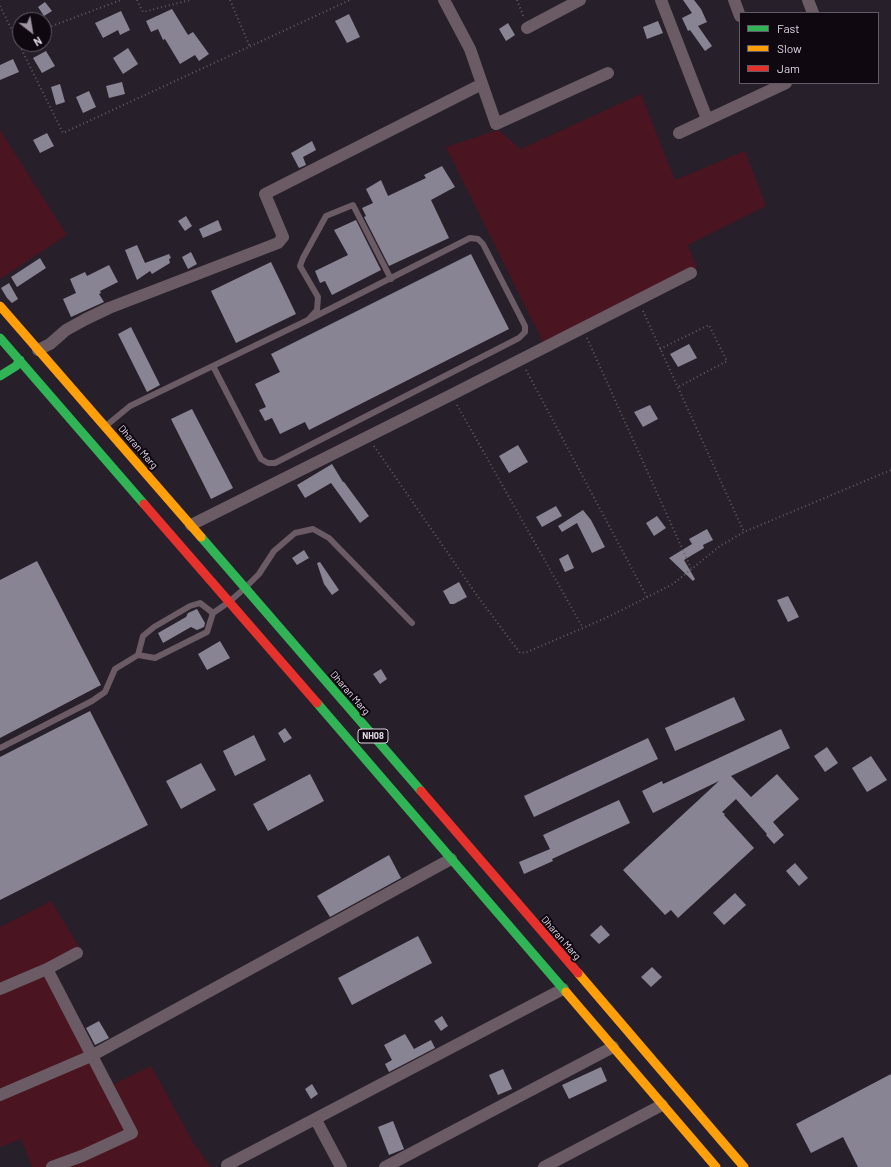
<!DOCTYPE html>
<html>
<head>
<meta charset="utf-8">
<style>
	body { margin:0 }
	#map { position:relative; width:891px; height:1167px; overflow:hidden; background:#271f2a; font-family:Barlow,sans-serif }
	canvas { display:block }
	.legend { position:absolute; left:739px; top:12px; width:140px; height:72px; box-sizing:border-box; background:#0f0811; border:1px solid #625a65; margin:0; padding:5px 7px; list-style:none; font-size:12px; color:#dfd5e2 }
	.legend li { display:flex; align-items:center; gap:8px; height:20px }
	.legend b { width:20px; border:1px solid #625a65 }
	.north { position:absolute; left:12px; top:12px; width:40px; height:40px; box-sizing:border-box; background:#0f0811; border:1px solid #625a65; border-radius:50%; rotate:149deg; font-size:11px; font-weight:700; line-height:16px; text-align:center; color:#dfd5e2 }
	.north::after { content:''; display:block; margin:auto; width:14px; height:18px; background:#9f95a2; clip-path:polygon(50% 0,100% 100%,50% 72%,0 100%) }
</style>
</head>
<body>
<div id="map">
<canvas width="891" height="1167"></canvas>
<ul class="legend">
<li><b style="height:5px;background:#30b455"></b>Fast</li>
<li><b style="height:5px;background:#ff9f0a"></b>Slow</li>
<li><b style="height:5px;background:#e5322d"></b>Jam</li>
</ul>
<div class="north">N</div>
</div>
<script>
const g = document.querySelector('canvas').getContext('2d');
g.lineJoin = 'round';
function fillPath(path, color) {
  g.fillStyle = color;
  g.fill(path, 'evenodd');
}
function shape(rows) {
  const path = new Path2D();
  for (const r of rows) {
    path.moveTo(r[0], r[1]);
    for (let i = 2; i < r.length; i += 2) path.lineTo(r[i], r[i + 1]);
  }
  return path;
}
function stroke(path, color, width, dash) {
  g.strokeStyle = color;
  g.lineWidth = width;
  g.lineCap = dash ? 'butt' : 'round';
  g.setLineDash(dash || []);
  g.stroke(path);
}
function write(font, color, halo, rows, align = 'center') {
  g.font = font + ' Barlow,sans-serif';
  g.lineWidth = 4;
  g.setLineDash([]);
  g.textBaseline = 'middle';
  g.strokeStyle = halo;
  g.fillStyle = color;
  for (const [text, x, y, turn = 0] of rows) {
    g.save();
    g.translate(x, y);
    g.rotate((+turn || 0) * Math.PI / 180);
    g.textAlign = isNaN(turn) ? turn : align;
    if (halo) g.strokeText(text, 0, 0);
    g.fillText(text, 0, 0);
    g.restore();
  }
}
fillPath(shape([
	[641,94,675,180,745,151,766,206,688,245,697,268,544,344,446,147,498,130,521,149],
	[0,130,67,235,0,279],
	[51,901,83,953,47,968,108,1087,151,1066,193,1142,211,1167,32,1167,21,1139,0,1147,0,927]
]), '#4a1520');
fillPath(shape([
	[683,0,694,0,701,9,707,22,698,26,712,46,705,51,690,30,688,31,682,18,692,13],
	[45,2,52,11,44,16,38,7],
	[172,9,188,35,193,32,209,54,199,61,195,55,180,64,165,39,163,40,158,29,151,32,146,21],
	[121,11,130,30,120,35,118,30,103,38,95,23],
	[349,14,360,37,347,43,335,21],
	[658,21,663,33,647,39,643,27],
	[508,23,515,35,506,41,499,29],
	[128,48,138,64,123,74,113,58],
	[46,51,55,66,42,73,33,58],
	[13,59,19,72,0,80,0,65],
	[122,82,125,94,109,98,106,86],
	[60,84,65,102,56,105,51,87],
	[89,91,96,107,83,113,76,97],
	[47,133,54,146,40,153,33,140],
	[312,141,316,150,303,157,306,165,299,168,291,153],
	[442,166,455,187,431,200,449,238,389,266,364,217,366,216,362,208,373,203,366,189,381,180,388,196,426,178,424,175],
	[186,216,192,226,185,231,178,221],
	[218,220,222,230,203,238,199,229],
	[356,220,381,270,332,295,325,281,320,283,315,271,348,255,334,230],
	[137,245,145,263,169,254,171,258,169,259,170,263,152,274,150,271,137,280,125,250],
	[191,252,197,264,188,269,182,257],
	[471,254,509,329,309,430,305,422,280,434,272,418,265,421,259,410,266,407,255,384,280,372,271,354],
	[40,258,46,268,17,287,11,277],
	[271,262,296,314,236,343,211,291],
	[109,265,118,282,100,291,101,293,99,294,104,302,71,317,63,299,76,293,70,279,85,272,87,276],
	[9,283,18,299,12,303,7,298,1,288],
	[131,327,160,385,147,392,118,334],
	[689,344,697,358,678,367,670,354],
	[650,405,658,419,643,427,634,412],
	[192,409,233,488,211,499,171,419],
	[518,445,528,462,509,473,499,456],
	[332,464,343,482,344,482,369,516,360,523,331,483,305,498,297,485],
	[556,506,562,516,542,527,536,517],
	[583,510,591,520,605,547,592,553,577,523,562,532,558,526],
	[657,516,666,528,654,536,646,523],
	[707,529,713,540,703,545,704,548,684,560,695,579,693,581,669,558,692,544,689,539],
	[304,550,309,558,297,565,292,558],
	[568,554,574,568,565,572,559,559],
	[37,561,101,685,0,738,0,580],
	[320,562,339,590,332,595,324,584,317,563],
	[459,582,467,597,454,604,450,604,443,591],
	[788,596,799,617,788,622,777,600],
	[197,609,205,623,204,627,197,630,191,627,163,643,158,633,186,617,188,613],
	[220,641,230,658,207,670,198,654],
	[381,669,387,679,380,684,373,674],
	[734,697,745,720,675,751,665,728],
	[90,711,148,825,0,900,0,757],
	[285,728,292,738,284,743,278,733],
	[781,729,790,748,731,776,751,797,777,774,799,799,773,822,784,835,774,844,766,835,767,834,736,799,722,812,725,814,724,815,754,848,678,918,671,910,665,915,623,870,719,781,653,813,642,791,662,781,663,784],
	[254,735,266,760,235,776,223,751],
	[648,738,658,759,534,817,524,796],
	[827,747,838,763,825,772,814,756],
	[871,756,887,780,867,792,852,768],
	[201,763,216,790,181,809,166,781],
	[310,774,324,801,268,831,253,804],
	[619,800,630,823,552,859,553,861,524,874,519,862,550,849,543,835],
	[389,855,401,878,330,917,317,896],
	[795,863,808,878,799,886,786,871],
	[735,893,746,905,724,925,713,913],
	[601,925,610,935,599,944,590,935],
	[418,936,432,963,352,1005,338,978],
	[652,967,662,977,651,987,641,977],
	[442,1016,448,1026,441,1031,434,1021],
	[99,1021,109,1038,95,1045,86,1028],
	[405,1034,414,1049,431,1040,435,1048,389,1072,385,1064,392,1060,384,1045],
	[601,1067,607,1081,569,1099,562,1085],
	[503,1069,512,1089,498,1095,489,1075],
	[891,1074,891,1167,858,1167,843,1137,811,1153,796,1124],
	[312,1084,318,1094,311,1099,305,1089],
	[393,1121,404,1149,389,1155,378,1127]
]), '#898494');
stroke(shape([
	[137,0,143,12,190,0],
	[230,0,250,47],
	[517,0,524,18],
	[0,6,63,133,350,0],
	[44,29,121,0],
	[16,39,20,38],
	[643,311,744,532],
	[587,338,691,568],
	[660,349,709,325,727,361,678,387],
	[526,370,647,597],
	[457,405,583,628],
	[374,446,476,594,520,653,527,652,583,628,612,615,673,584,720,546,744,532,891,470]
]), '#645a62', 2, [1, 3]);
stroke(shape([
	[213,366,261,459,268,463,275,463,519,338,525,332,525,326,483,244,478,239,470,238,308,320],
	[107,425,130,406,308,320,317,310,318,297,300,266,303,258,326,216,353,205,391,279],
	[138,655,155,658,207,632,213,613,229,602,245,588,259,574,274,551,295,533,313,529,329,538,412,623],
	[0,748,92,701,105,692,115,669,138,655,143,636,154,627,190,606,200,603,213,613]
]), '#6a5b65', 6);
stroke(shape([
	[444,0,470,49,496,124,608,73],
	[661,0,707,119],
	[734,0,740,16],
	[808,0,813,13],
	[527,28,580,0],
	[679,133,786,83],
	[38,350,50,344,66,330,86,319,109,308,278,243,283,237,265,194,482,84],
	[191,525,451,395,691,273],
	[47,969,132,1133,82,1156,52,1167],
	[0,989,47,969,77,953],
	[0,1095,91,1056,451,859],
	[316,1120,341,1167],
	[227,1165,563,989],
	[385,1167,613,1047],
	[544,1167,662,1105]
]), '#6a5b65', 12);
stroke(shape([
	[0,338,144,504],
	[0,376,16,366,20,360],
	[201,537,421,791],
	[317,703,566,992]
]), '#30b455', 9);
stroke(shape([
	[0,306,201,537],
	[578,973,744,1167],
	[566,992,716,1167]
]), '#ff9f0a', 9);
stroke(shape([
	[144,504,317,703],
	[421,791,578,973]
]), '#e5322d', 9);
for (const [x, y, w] of [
	[373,736,30]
]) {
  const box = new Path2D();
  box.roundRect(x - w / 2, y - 7, w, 14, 3);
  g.fillStyle = '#0f0811';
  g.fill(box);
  stroke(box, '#dfd5e2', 1);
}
write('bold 9px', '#dfd5e2', null, [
	["NH08",373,736]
]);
write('10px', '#dfd5e2', '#0f0811', [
	["Dharan Marg",138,447,49],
	["Dharan Marg",350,693,49],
	["Dharan Marg",561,938,49]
]);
</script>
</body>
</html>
